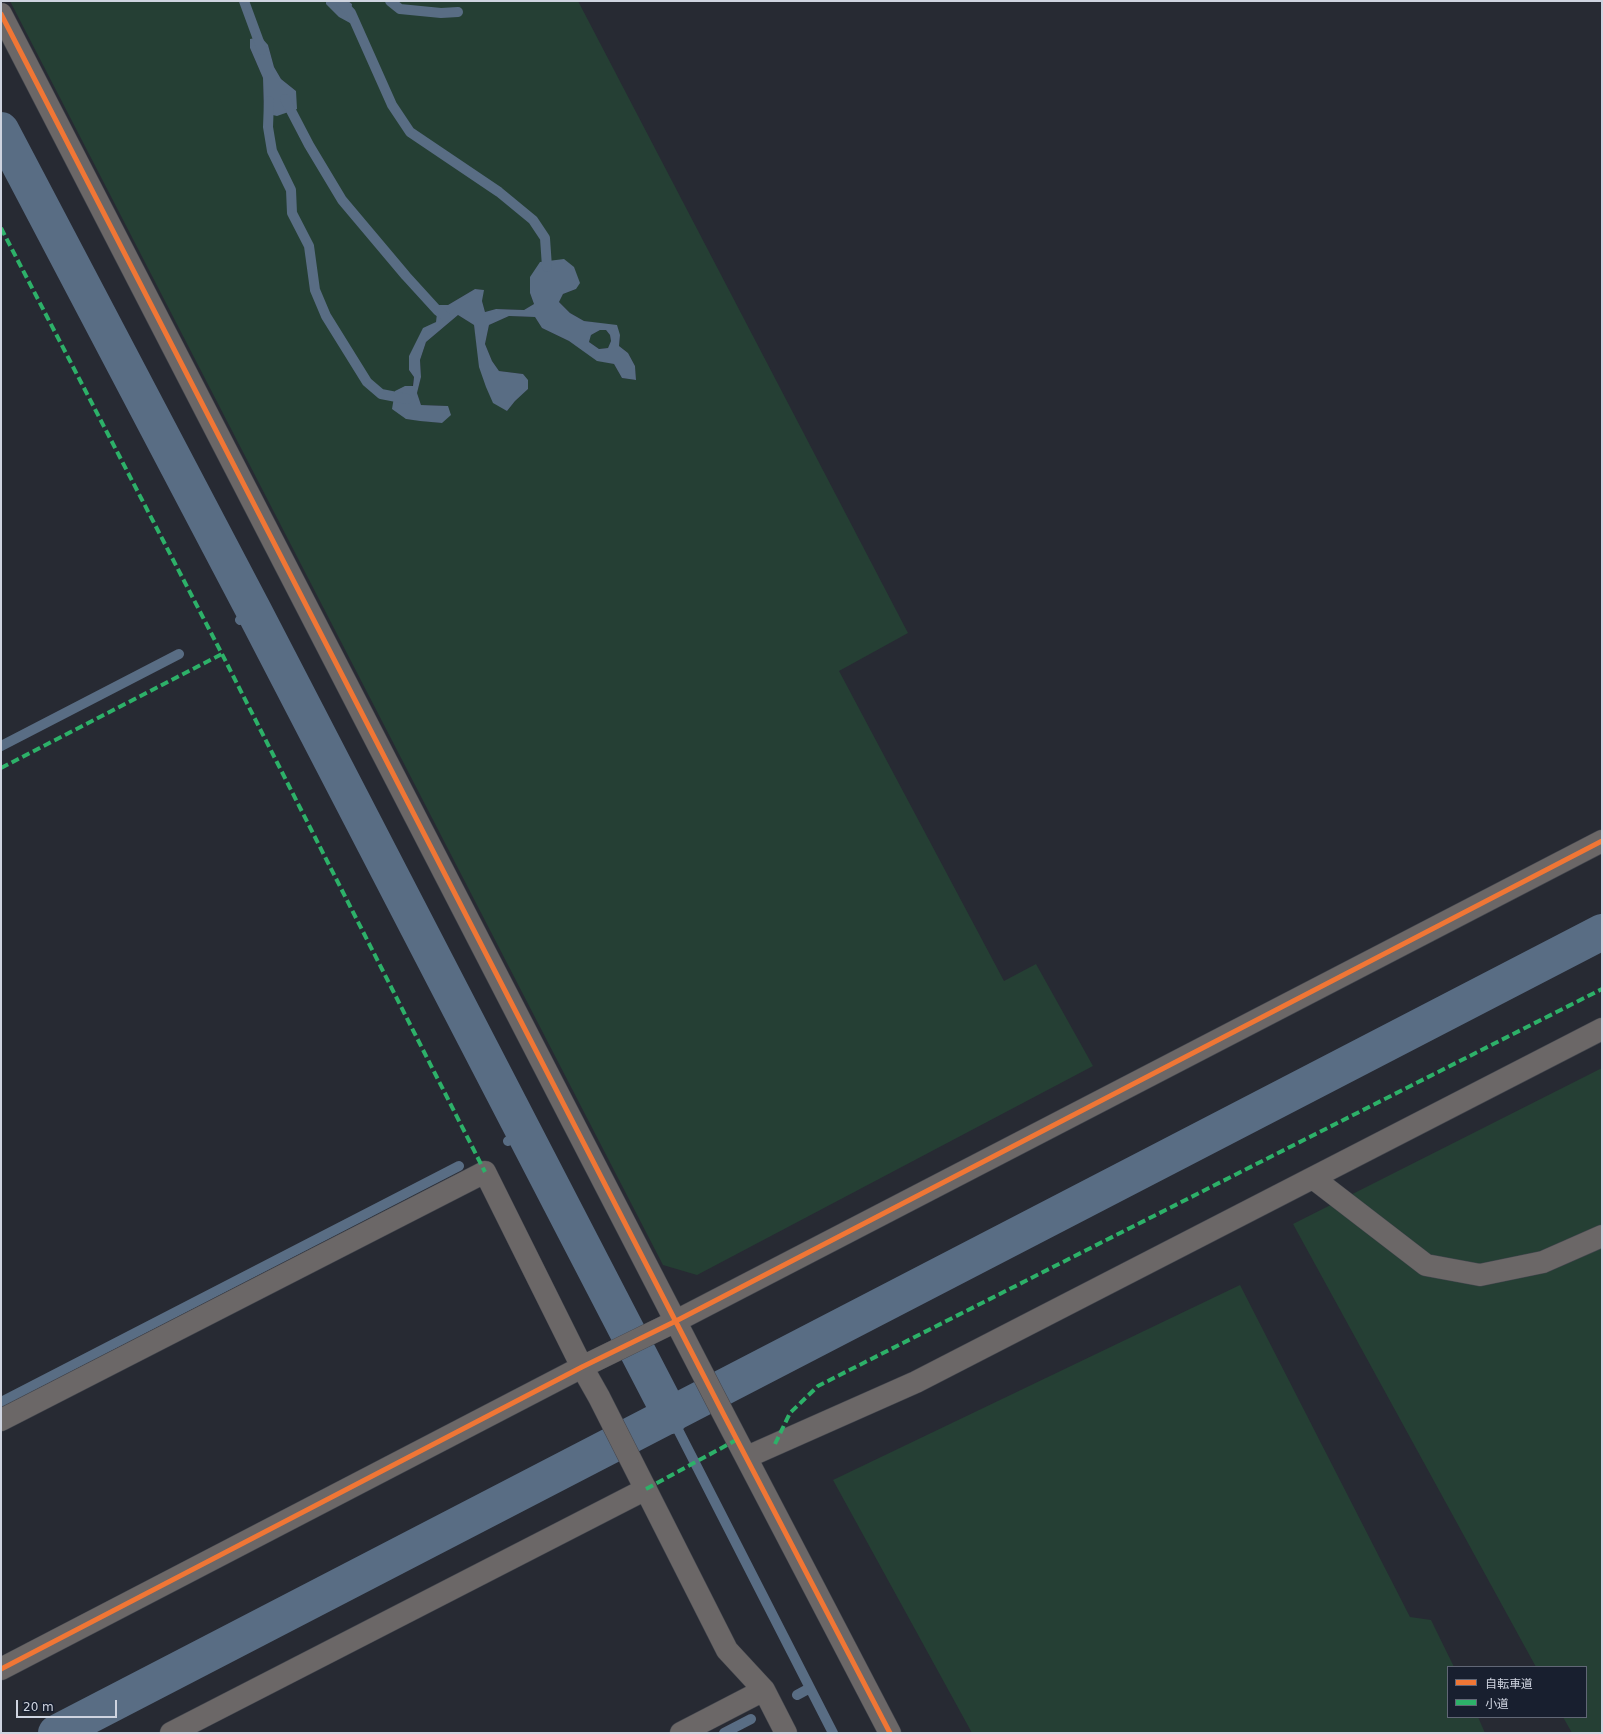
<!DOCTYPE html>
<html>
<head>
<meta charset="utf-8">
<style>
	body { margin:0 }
	#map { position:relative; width:1603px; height:1734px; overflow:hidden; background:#272a33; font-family:"DejaVu Sans","Noto Sans JP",sans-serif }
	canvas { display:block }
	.frame { position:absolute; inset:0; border:2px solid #cfd4e0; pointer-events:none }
	.legend { position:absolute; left:1447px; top:1666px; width:140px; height:52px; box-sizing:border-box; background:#181f2f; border:1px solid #616776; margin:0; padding:5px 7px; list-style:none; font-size:12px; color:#cfd4e0 }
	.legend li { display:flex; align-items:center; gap:8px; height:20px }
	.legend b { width:20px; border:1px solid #616776 }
	.scale { position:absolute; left:16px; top:1700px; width:101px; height:18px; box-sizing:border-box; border:2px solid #cfd4e0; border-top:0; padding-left:5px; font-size:12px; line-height:14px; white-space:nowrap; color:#cfd4e0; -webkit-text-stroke:3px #181f2f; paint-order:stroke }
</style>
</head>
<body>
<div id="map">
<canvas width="1603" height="1734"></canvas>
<div class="frame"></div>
<ul class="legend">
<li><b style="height:5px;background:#f07635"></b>自転車道</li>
<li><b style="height:5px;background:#2db169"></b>小道</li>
</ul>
<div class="scale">20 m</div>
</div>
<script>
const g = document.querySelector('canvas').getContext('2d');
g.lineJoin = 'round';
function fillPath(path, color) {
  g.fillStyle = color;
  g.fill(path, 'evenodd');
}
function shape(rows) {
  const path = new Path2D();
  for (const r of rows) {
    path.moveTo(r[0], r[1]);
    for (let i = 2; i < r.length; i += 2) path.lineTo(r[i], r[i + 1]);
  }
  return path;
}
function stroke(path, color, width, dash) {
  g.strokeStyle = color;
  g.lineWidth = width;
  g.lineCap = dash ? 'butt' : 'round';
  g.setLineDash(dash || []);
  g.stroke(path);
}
fillPath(shape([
	[10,1,326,1,327,4,352,4,348,1,578,1,908,633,839,671,1004,981,1036,964,1093,1066,697,1275,663,1265],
	[268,45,274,67,281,79,296,91,264,113,263,78,250,48],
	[475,289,483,290,482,301,485,312,496,309,524,310,534,304,530,293,576,289,563,294,559,302,570,313,584,321,598,323,620,335,619,346,628,353,635,366,636,380,622,378,614,364,597,360,569,341,542,328,535,317,509,316,489,325,485,344,492,361,499,371,523,374,528,389,515,401,507,411,477,345,474,325,458,315,426,342,420,360,421,377,417,393,421,405,448,406,442,423,406,419,414,377,409,370,409,356,416,344,436,322,448,305],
	[600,330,606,330,610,335,611,341,608,348,599,349,589,342,591,335],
	[1602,1068,1602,1733,1572,1733,1563,1717,1586,1717,1586,1667,1536,1667,1293,1224],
	[1240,1285,1410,1617,1431,1620,1454,1667,1448,1667,1448,1717,1478,1717,1485,1733,972,1733,833,1480]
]), '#253f34');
fillPath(shape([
	[326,1,348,1,352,4,350,23,339,17,326,4],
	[261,37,268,45,274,67,281,79,296,91,297,109,277,116,264,113,263,78,250,48,250,39],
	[564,259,574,267,580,283,576,289,563,294,559,302,570,313,584,321,617,325,620,335,619,346,628,353,635,366,636,380,622,378,614,364,597,361,569,341,542,328,535,317,509,316,489,325,485,344,492,361,499,371,523,374,528,380,528,389,515,401,507,411,493,403,486,387,479,367,474,325,458,315,426,342,420,360,421,377,417,393,421,405,448,406,451,415,442,423,420,421,406,419,392,409,395,391,405,386,413,386,414,377,409,370,409,356,423,328,436,322,438,305,448,305,475,289,484,290,482,301,485,312,496,309,524,310,534,304,530,293,530,277,540,262],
	[600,330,606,330,610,335,611,341,608,348,599,349,589,342,591,335]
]), '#596d84');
stroke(shape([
	[244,1,262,50],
	[340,1,351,13,392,105,410,132,499,192,533,220,545,238,547,267],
	[390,1,400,9,441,13,458,12],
	[285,99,309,145,342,200,406,276,437,310,446,317],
	[269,101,268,127,272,151,291,190,292,213,309,246,315,290,326,316,367,382,381,394,407,399],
	[240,620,255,613],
	[1,746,179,654],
	[508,1141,524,1132],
	[1,1402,459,1166],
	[671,1416,833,1733],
	[797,1695,810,1688],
	[724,1733,751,1719]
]), '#596d84', 10);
stroke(shape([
	[1,130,255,613,671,1416],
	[56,1733,1602,932]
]), '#596d84', 36);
const minor = shape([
	[1,14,725,1417,890,1733],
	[1313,1178,1426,1265,1480,1275,1543,1262,1602,1236],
	[1,1420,485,1172,582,1367,599,1397,727,1650,764,1690,786,1733],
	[747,1457,916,1382,1602,1029],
	[1,1669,582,1367,676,1321,1602,841],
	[171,1733,646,1489],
	[681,1733,764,1690]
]);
stroke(minor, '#43464e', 23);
stroke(minor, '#6b6767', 22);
stroke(shape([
	[1,228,222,654,485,1172],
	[1,768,222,654],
	[775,1444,790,1413,818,1386,1602,989],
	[646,1489,738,1439]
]), '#2db169', 4, [8, 4]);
stroke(shape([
	[1,14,725,1417,890,1733],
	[1,1669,582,1367,676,1321,1602,841]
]), '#f07635', 5);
</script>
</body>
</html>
